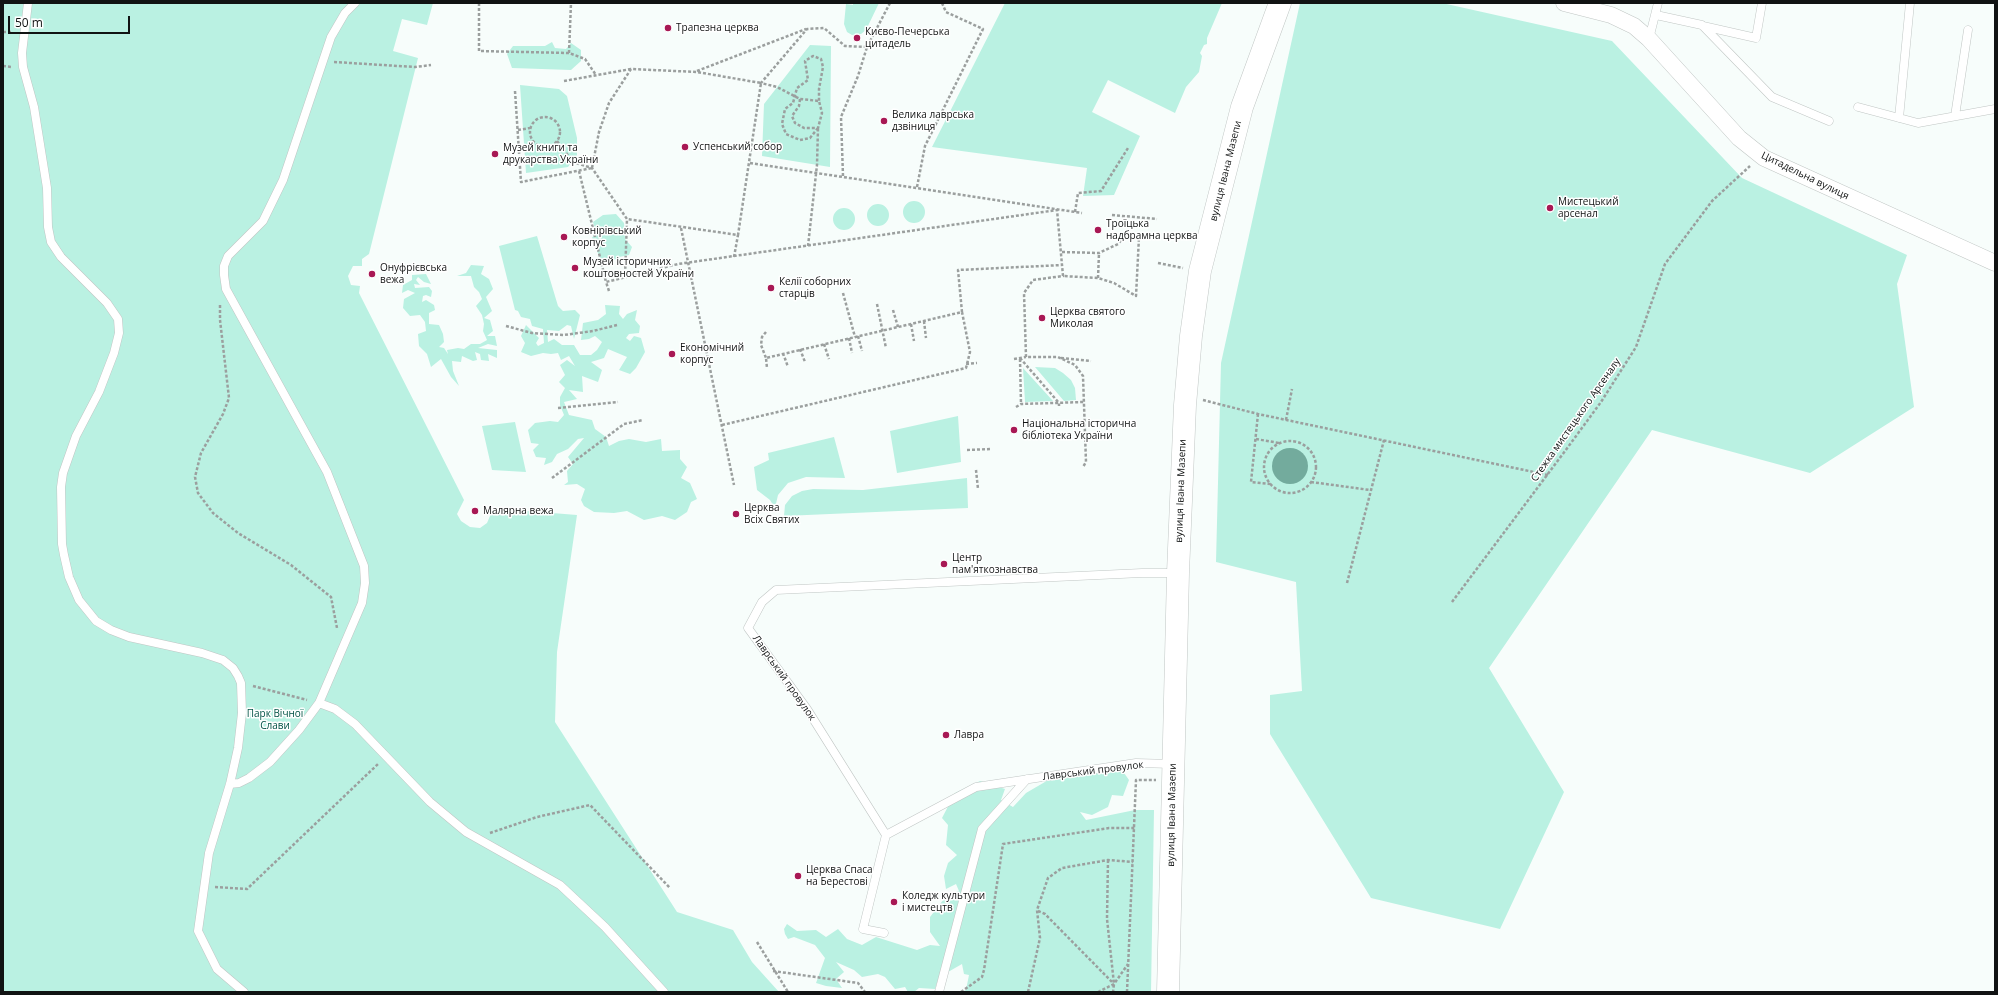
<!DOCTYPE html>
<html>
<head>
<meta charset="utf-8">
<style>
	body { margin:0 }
	#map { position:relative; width:1998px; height:995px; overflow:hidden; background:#f7fdfb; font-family:"Open Sans",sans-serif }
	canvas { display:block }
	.frame { position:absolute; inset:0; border:4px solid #111313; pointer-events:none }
	.scale { position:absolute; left:8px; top:16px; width:122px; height:18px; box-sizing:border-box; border:2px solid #111313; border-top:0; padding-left:5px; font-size:12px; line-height:14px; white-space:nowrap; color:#111313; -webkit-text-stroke:3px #fff; paint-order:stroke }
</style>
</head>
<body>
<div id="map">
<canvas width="1998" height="995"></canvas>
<div class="frame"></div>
<div class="scale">50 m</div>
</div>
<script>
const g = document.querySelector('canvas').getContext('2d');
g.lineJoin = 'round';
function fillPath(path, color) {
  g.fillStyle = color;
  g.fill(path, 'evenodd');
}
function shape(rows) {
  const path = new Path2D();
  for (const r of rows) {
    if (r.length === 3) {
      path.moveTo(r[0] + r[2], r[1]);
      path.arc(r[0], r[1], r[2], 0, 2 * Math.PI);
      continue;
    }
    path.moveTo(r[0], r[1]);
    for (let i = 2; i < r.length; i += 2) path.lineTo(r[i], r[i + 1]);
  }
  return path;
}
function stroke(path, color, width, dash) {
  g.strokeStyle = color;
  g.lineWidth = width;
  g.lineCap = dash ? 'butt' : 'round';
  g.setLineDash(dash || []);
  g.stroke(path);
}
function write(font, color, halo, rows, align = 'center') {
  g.font = font + ' "Open Sans",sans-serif';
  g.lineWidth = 3;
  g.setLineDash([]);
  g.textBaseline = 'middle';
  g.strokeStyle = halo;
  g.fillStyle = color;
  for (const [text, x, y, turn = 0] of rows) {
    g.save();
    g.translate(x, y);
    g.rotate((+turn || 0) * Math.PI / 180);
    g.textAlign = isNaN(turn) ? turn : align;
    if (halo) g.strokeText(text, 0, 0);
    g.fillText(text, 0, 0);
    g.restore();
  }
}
fillPath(shape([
	[3,3,433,3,427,25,402,19,393,51,418,58,369,254,362,259,362,266,353,266,348,276,351,285,360,286,359,293,464,500,457,514,461,521,470,527,480,528,487,523,490,516,490,508,577,515,557,652,555,722,677,912,733,930,752,962,779,992,3,992],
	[853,3,879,3,866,30,861,34,852,35,847,32,844,24,846,4,853,5],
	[1005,3,1222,3,1207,38,1207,44,1204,45,1200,53,1202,56,1199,72,1186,87,1175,113,1108,80,1092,112,1140,136,1114,195,1083,196,1087,168,932,147],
	[1300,3,1442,3,1612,41,1742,178,1907,255,1897,284,1914,407,1810,473,1652,430,1489,668,1564,792,1500,929,1371,898,1270,734,1270,695,1302,691,1296,582,1216,562,1221,363],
	[552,42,555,48,566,49,571,43,581,50,581,61,571,70,512,68,507,54,513,46,545,46],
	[810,45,831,46,830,167,762,156,764,104],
	[520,85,559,89,567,96,577,138,577,155,568,167,526,173],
	[914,212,11],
	[878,215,11],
	[844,219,11],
	[616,214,624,223,625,239,632,247,629,255,619,257,609,263,600,258,597,251,598,247,592,238,596,232,593,222,603,215],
	[537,236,558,306,563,311,575,310,580,315,574,339,571,326,567,325,559,331,547,330,548,342,554,339,562,345,574,345,580,355,591,355,597,350,602,342,595,336,589,339,581,340,583,323,598,320,606,314,605,305,620,306,619,314,623,319,627,314,637,310,635,320,640,326,639,333,629,334,626,338,630,341,634,336,641,338,645,352,636,368,630,374,619,370,627,357,608,349,604,358,591,362,602,370,598,382,582,376,583,392,569,390,577,399,564,402,569,415,592,420,595,429,606,437,609,446,619,441,629,439,646,442,661,439,662,451,680,450,680,459,687,467,681,478,690,483,697,499,691,502,687,512,675,520,662,516,644,520,627,511,614,513,594,512,584,506,581,500,585,489,577,484,564,485,568,482,567,471,573,464,568,457,584,438,578,439,568,449,557,454,552,462,544,465,546,458,536,457,533,450,539,444,531,443,528,430,535,423,550,421,558,422,564,415,560,405,560,397,565,388,559,382,565,375,560,365,567,360,575,366,569,356,561,360,558,353,551,354,543,353,531,356,521,352,525,343,521,336,526,325,539,338,536,343,538,346,544,343,543,329,532,326,530,319,521,317,518,311,515,310,499,246],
	[471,265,484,266,481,274,489,279,493,289,486,297,492,311,484,318,490,320,493,331,487,336,495,336,497,346,488,344,478,348,497,350,497,358,488,354,489,361,481,360,480,354,475,352,477,360,473,361,462,356,461,362,452,361,453,371,459,386,451,377,441,359,431,367,427,354,419,346,418,334,426,331,425,322,420,315,410,316,403,308,404,299,415,293,408,290,402,293,403,285,412,280,412,275,426,274,431,284,424,282,418,277,416,280,420,285,414,284,415,288,429,287,432,291,431,297,426,295,423,296,422,302,426,300,434,305,435,310,429,313,429,324,439,325,443,334,444,342,439,347,444,348,448,354,447,350,458,348,464,349,471,344,480,344,487,340,483,331,484,324,482,315,476,306,482,299,479,292,474,287,471,276,457,276,466,273],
	[1035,367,1055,368,1063,373,1071,380,1075,388,1076,400,1064,401],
	[1023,368,1053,401,1025,402],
	[958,416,961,462,897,473,890,431],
	[515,422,526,472,492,470,482,426],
	[834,437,845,478,806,477,788,483,778,495,775,508,770,500,757,490,754,467,769,460,768,453],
	[967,478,968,508,784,516,785,505,792,496,802,491,813,489,863,490],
	[1122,770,1129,780,1123,796,1112,795,1108,807,1092,815,1080,812,1086,820,1135,810,1154,810,1151,992,961,992,966,990,969,975,964,974,962,964,948,972,938,980,935,989,919,988,914,992,908,992,905,987,895,989,885,977,878,974,862,977,854,970,836,962,844,972,836,979,842,988,826,986,816,983,825,958,815,945,794,937,788,939,785,934,784,929,787,924,797,931,816,930,826,937,838,929,847,939,862,945,876,937,917,950,930,945,940,946,930,932,930,917,947,895,959,891,956,884,946,889,944,876,948,863,957,855,946,845,948,825,942,818,955,793,980,781,1005,789,1001,800,1013,807,1026,793,1050,779]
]), '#baf1e2');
fillPath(shape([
	[1290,466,18]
]), '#73ab9d');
const service = shape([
	[28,3,22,53,23,67,34,107,47,188,48,227,51,242,61,257,107,303,118,319,119,333,114,353,99,392,76,436,63,473,61,487,62,544,64,555,69,577,79,600,96,621,111,630,129,637,202,653,223,660,233,668,238,676,241,683,242,713,238,748,230,784,209,853,198,931,217,969,244,992],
	[1656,15,1702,25,1772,97,1829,121],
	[1703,26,1756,38,1762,3],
	[1649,39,1658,3],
	[1858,107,1918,123,1995,109],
	[1955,116,1968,30],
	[1899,118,1910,3],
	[319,703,335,709,355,724,430,802,466,832,560,885,605,927,664,992],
	[230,784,239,783,249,778,270,762,299,730,319,703,362,603,365,583,364,566,327,472,226,289,224,275,224,266,228,256,263,221,283,180,331,37,345,13,355,3],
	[886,835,807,709,748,628,762,602,776,590,1142,573,1177,573],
	[886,835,976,787,1136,763,1173,764],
	[884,933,863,929,886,835],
	[939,992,982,829,1027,779]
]);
const minor = shape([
	[1564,3,1611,15,1634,26,1649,39,1739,138,1764,158,1995,263]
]);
const secondary = shape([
	[1168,992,1178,573,1185,405,1191,336,1200,271,1242,107,1280,3]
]);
stroke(service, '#c0c6c4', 9);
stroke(minor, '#c0c6c4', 17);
stroke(secondary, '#c0c6c4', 23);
stroke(shape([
	[479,3,479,51,569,53,585,59,596,75],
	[3,32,13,32],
	[569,53,571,3],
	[334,62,415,67,431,65],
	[3,66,12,67],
	[697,71,806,29],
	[564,81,631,69],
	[515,91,521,182,592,168],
	[800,99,799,106,792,116,795,123,804,128,818,128,822,113,819,101,800,99,777,87,761,83,807,29,824,28,845,46,867,47,890,3],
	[545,132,15],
	[818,128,810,138,800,140,786,134,782,124,785,109,793,103,797,88,808,80,805,61,813,56,821,59,823,67,819,89,819,101],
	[518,130,530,128],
	[557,141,573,162,592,168,627,219,625,277],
	[750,163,1082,213],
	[592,168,599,132,609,103,631,69,697,72,761,83,738,235,627,219],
	[579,171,606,282],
	[843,176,841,117,858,76,867,47],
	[917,187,925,146,983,29,946,12,942,3],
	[1075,212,1078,193,1101,191,1128,148],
	[1112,215,1157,219],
	[681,228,734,485],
	[808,246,817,165,818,128],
	[1062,252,1099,253,1118,244,1126,235,1139,237,1136,296,1114,283,1098,278,1063,276],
	[734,257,738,235],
	[1158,263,1183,268],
	[1098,278,1099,253],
	[609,291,606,282,678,264,1057,210,1063,276,1033,280,1024,293,1026,357,1058,357,1075,365,1083,376,1086,462,1083,467],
	[843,293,855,337],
	[877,304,886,348],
	[220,305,220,320,229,398,223,414,201,453,195,477,198,493,213,513,238,533,291,565,331,597,337,628],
	[893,310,898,327],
	[962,312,958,270,1063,265],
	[924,321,926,338],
	[911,324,914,341],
	[506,326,532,333,564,335,593,331,617,325],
	[766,332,762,337,761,345,766,358],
	[858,336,862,351],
	[849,338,852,353],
	[824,344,829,359],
	[800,349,805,362],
	[783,353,788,367],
	[1020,358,1059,403,1059,406],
	[1061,358,1091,361],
	[1014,359,1026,357],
	[1020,359,1021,404],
	[966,364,977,363],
	[1203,400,1258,414,1548,475],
	[1016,407,1021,404,1084,402],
	[558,408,618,402],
	[1258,414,1251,482,1271,484],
	[1286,420,1292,389],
	[722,425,966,368,970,352,962,312,766,358,767,368],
	[1256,439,1279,443],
	[1290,467,26],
	[967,450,991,449],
	[976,470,978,489],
	[552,478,624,424,643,420],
	[1311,482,1370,490],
	[1347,583,1384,440],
	[1452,602,1568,447,1601,402,1636,347,1665,264,1712,201,1750,166],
	[253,686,307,700],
	[490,833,537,817,590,805,670,888],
	[1108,860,1107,919,1114,984,1113,992],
	[215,887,247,889,378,764],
	[1038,911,1045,914,1113,983],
	[757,942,788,992],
	[773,971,858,983,865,992],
	[961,992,982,977,984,970,1003,844,1109,828,1135,828],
	[1028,992,1040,938,1037,910,1048,878,1062,868,1108,860,1133,862],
	[1098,992,1114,984,1128,964],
	[1127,992,1136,780,1156,780]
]), '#9b9f9e', 2.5, [3, 2]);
stroke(service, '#fff', 8);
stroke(minor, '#fff', 16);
stroke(secondary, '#fff', 22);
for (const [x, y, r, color] of [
	[668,28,4,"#a81854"],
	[857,38,4,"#a81854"],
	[884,121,4,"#a81854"],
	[685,147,4,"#a81854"],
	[495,154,4,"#a81854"],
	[1550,208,4,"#a81854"],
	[1098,230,4,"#a81854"],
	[564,237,4,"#a81854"],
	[575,268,4,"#a81854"],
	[372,274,4,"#a81854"],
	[771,288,4,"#a81854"],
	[1042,318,4,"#a81854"],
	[672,354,4,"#a81854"],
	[1014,430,4,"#a81854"],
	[475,511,4,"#a81854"],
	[736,514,4,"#a81854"],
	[944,564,4,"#a81854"],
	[946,735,4,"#a81854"],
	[798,876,4,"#a81854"],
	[894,902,4,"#a81854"]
]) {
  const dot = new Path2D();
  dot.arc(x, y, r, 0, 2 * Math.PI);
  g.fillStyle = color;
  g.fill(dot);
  stroke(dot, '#fff', 1.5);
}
write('10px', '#111313', '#fff', [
	["Трапезна церква",676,28],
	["Києво-Печерська",865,32],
	["цитадель",865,44],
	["Велика лаврська",892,115],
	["дзвіниця",892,127],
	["Успенський собор",693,147],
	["Музей книги та",503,148],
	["друкарства України",503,160],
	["Мистецький",1558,202],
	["арсенал",1558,214],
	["Троїцька",1106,224],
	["надбрамна церква",1106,236],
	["Ковнірівський",572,231],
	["корпус",572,243],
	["Музей історичних",583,262],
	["коштовностей України",583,274],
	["Онуфрієвська",380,268],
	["вежа",380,280],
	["Келії соборних",779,282],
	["старців",779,294],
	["Церква святого",1050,312],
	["Миколая",1050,324],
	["Економічний",680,348],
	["корпус",680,360],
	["Національна історична",1022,424],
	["бібліотека України",1022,436],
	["Церква",744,508],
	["Всіх Святих",744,520],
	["Малярна вежа",483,511],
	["Центр",952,558],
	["пам'яткознавства",952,570],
	["Лавра",954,735],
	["Церква Спаса",806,870],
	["на Берестові",806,882],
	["Коледж культури",902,896],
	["і мистецтв",902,908]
], 'left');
write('10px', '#111313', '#fff', [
	["вулиця Івана Мазепи",1226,171,-76],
	["Цитадельна вулиця",1805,176,26],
	["Стежка мистецького Арсеналу",1576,420,-55],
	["вулиця Івана Мазепи",1181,491,-88],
	["Лаврський провулок",784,678,55],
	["Лаврський провулок",1093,771,-7],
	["вулиця Івана Мазепи",1172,815,-89]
]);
write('10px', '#005244', '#fff', [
	["Парк Вічної",275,714],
	["Слави",275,726]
]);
</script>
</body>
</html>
